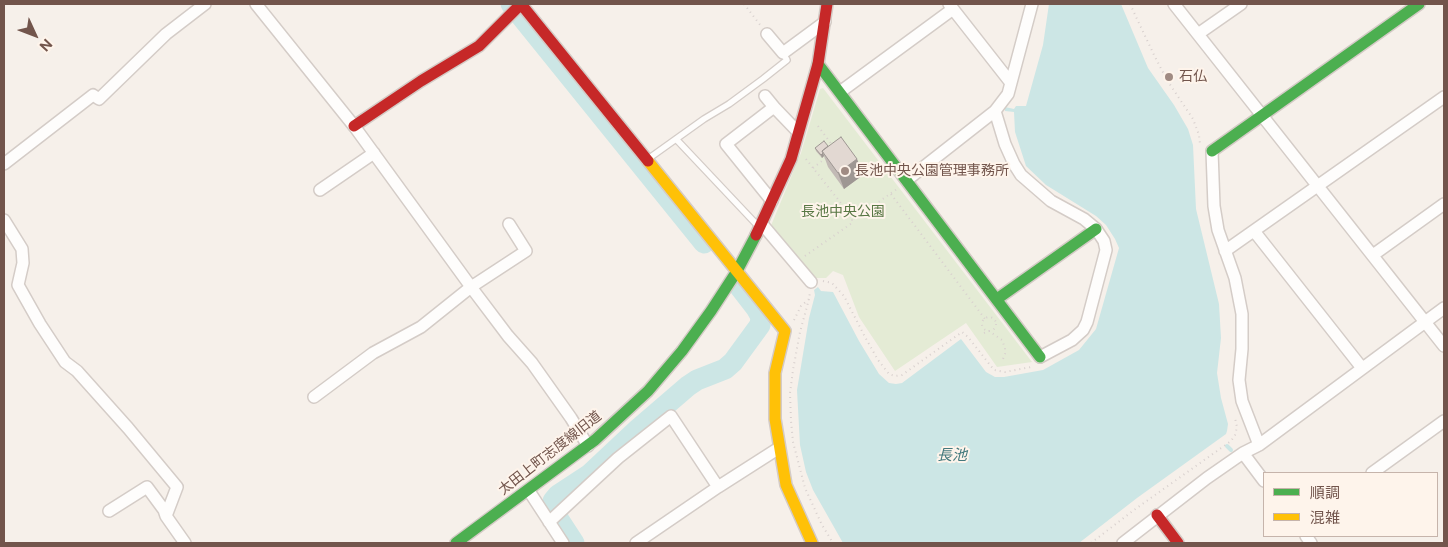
<!DOCTYPE html>
<html>
<head>
<meta charset="utf-8">
<style>
	body { margin:0 }
	#map { position:relative; width:1448px; height:547px; overflow:hidden; background:#f6f0ea; font-family:"Public Sans","Noto Sans JP",sans-serif }
	canvas { display:block }
	.frame { position:absolute; inset:0; border:5px solid #72554c; pointer-events:none }
	.legend { position:absolute; left:1263px; top:472px; width:175px; height:65px; box-sizing:border-box; background:#fef4eb; border:1px solid #c6b4ab; margin:0; padding:6px 9px; list-style:none; font-size:15px; color:#72554c }
	.legend li { display:flex; align-items:center; gap:10px; height:25px }
	.legend b { width:25px; border:1px solid #c6b4ab }
	.north { position:absolute; left:10px; top:10px; width:50px; height:50px; -webkit-text-stroke:4px #fef4eb; paint-order:stroke; rotate:133deg; font-size:14px; font-weight:700; line-height:20px; text-align:center; color:#72554c }
	.north::after { content:''; display:block; margin:auto; width:18px; height:22px; background:#72554c; clip-path:polygon(50% 0,100% 100%,50% 72%,0 100%) }
</style>
</head>
<body>
<div id="map">
<canvas width="1448" height="547"></canvas>
<div class="frame"></div>
<ul class="legend">
<li><b style="height:6px;background:#4caf50"></b>順調</li>
<li><b style="height:6px;background:#ffc107"></b>混雑</li>
</ul>
<div class="north">N</div>
</div>
<script>
const g = document.querySelector('canvas').getContext('2d');
g.lineJoin = 'round';
function fillPath(path, color) {
  g.fillStyle = color;
  g.fill(path, 'evenodd');
}
function shape(rows) {
  const path = new Path2D();
  for (const r of rows) {
    if (r.length === 3) {
      path.moveTo(r[0] + r[2], r[1]);
      path.arc(r[0], r[1], r[2], 0, 2 * Math.PI);
      continue;
    }
    path.moveTo(r[0], r[1]);
    for (let i = 2; i < r.length; i += 2) path.lineTo(r[i], r[i + 1]);
  }
  return path;
}
function stroke(path, color, width, dash) {
  g.strokeStyle = color;
  g.lineWidth = width;
  g.lineCap = dash ? 'butt' : 'round';
  g.setLineDash(dash || []);
  g.stroke(path);
}
function write(font, color, halo, rows, align = 'center') {
  g.font = font + ' "Public Sans","Noto Sans JP",sans-serif';
  g.lineWidth = 4;
  g.setLineDash([]);
  g.textBaseline = 'middle';
  g.strokeStyle = halo;
  g.fillStyle = color;
  for (const [text, x, y, turn = 0] of rows) {
    g.save();
    g.translate(x, y);
    g.rotate((+turn || 0) * Math.PI / 180);
    g.textAlign = isNaN(turn) ? turn : align;
    if (halo) g.strokeText(text, 0, 0);
    g.fillText(text, 0, 0);
    g.restore();
  }
}
fillPath(shape([
	[823,88,1032,362,997,367,966,323,895,371,859,317,843,275,833,271,826,278,811,278,770,228,801,153,820,89]
]), '#e4ebd5');
fillPath(shape([
	[1049,4,1121,4,1148,68,1174,105,1188,129,1193,145,1196,209,1219,304,1221,338,1217,373,1221,398,1228,424,1227,431,1226,434,1137,498,1079,543,843,543,813,490,806,472,800,445,797,390,809,318,815,295,814,290,818,287,821,291,833,292,859,341,879,374,889,383,896,384,902,383,961,339,986,372,995,377,1004,377,1043,370,1079,350,1096,329,1119,248,1115,239,1106,225,1096,216,1046,185,1026,166,1015,132,1014,112,1005,111,1005,107,1014,109,1016,106,1026,106,1043,45]
]), '#cce6e5');
stroke(shape([
	[1227,446,1231,450]
]), '#cce6e5', 4);
stroke(shape([
	[511,4,704,243],
	[574,543,559,520,553,506,553,501,558,495,590,474,638,429,688,386,697,380,725,369,733,362,760,325,761,317,756,308,739,286]
]), '#cce6e5', 21);
const lane = shape([
	[676,139,759,227],
	[648,159,704,119,729,104,763,79,787,60,783,53]
]);
const street = shape([
	[256,4,354,126,474,291,508,336,532,363,571,418,588,446],
	[949,4,1011,83],
	[1174,4,1444,346],
	[767,34,783,53,825,22],
	[1198,34,1241,4],
	[840,92,953,9],
	[765,96,774,107],
	[995,111,1005,144,1014,164,1021,175,1051,201,1084,219,1096,229,1104,241,1106,250,1087,322,1083,330,1072,340,1040,357],
	[1212,151,1214,206,1218,230,1235,278,1242,314,1242,349,1239,380,1242,401,1259,445],
	[4,164,93,95,99,99,166,34,205,4],
	[907,180,995,111,1008,94,1032,4],
	[320,190,374,153],
	[772,201,726,144,774,107,798,132],
	[4,220,22,249,23,263,18,285,40,324,65,362,77,371,128,428,177,487,166,516,185,543],
	[762,224,811,282],
	[1254,231,1362,368],
	[1225,251,1444,97],
	[1373,255,1444,204],
	[314,397,373,353,421,327,471,287,526,251,509,224],
	[1243,453,1264,481],
	[1372,473,1444,421],
	[529,491,563,543],
	[109,511,147,487,164,510,166,516],
	[549,522,618,458,671,416,718,487],
	[1306,536,1311,543],
	[636,543,718,487,779,448],
	[1123,543,1207,478,1243,453,1259,445,1444,308]
]);
const fast = shape([
	[818,64,1040,357],
	[1212,151,1419,4],
	[997,299,1096,229],
	[456,543,595,440,648,391,682,351,711,311,737,271,756,235]
]);
const slow = shape([
	[648,161,785,331,775,373,775,419,786,485,812,543]
]);
const jam = shape([
	[354,126,421,81,479,46,521,4,648,161],
	[756,235,791,159,818,64,827,4],
	[1157,515,1178,543]
]);
stroke(lane, '#d4ccc7', 8);
stroke(street, '#d4ccc7', 14);
stroke(fast, '#d4cbc6', 14);
stroke(slow, '#d4cbc6', 14);
stroke(jam, '#d4cbc6', 14);
stroke(shape([
	[744,4,761,26],
	[1130,4,1154,55,1167,80,1193,119,1199,135,1200,144],
	[818,126,833,146],
	[806,159,852,217],
	[813,168,827,157],
	[891,194,985,319],
	[805,256,852,223,852,217,865,208,870,208,897,189],
	[823,281,832,283,844,296,865,337,878,360,889,374,895,376,902,375,962,332,968,337,994,370,1005,372,1031,367],
	[809,299,800,332,793,370,790,393,791,421,793,442,805,488,822,525,833,543],
	[989,324,7],
	[794,320,801,306,809,299,810,292],
	[984,333,989,331,1002,340,1005,348,1005,354,1003,359],
	[1091,543,1134,510,1231,441,1235,435,1237,427,1235,418]
]), '#d8d0ce', 2, [1, 4]);
stroke(lane, '#fefdfc', 5.5);
stroke(street, '#fefdfc', 11);
stroke(fast, '#4caf50', 11);
stroke(slow, '#ffc107', 11);
stroke(jam, '#c62828', 11);
fillPath(shape([
	[828,146,857,159,863,175,844,189,828,167,824,156,822,158,816,151,815,148]
]), '#c2bab5');
fillPath(shape([
	[823,153,824,156,822,158,821,155],
	[857,159,863,175,844,189,838,173]
]), '#9e9793');
const building = shape([
	[841,137,857,159,838,173,822,151,841,137],
	[824,141,828,146,822,151,823,153,821,155,815,148,824,141]
]);
fillPath(building, '#e2d8d2');
stroke(building, '#9e9793', 1);
for (const [x, y, r, color] of [
	[1169,77,5,"#a08b83"],
	[845,171,5,"#a08b83"]
]) {
  const dot = new Path2D();
  dot.arc(x, y, r, 0, 2 * Math.PI);
  g.fillStyle = color;
  g.fill(dot);
  stroke(dot, '#fef4eb', 2);
}
write('14px', '#72554c', '#fef4eb', [
	["石仏",1179,77],
	["長池中央公園管理事務所",855,171]
], 'left');
write('14px', '#587744', '#fef4eb', [
	["長池中央公園",843,212]
]);
write('14px', '#72554c', '#fef4eb', [
	["太田上町志度線旧道",550,453,-38]
]);
write('italic 15px', '#43797d', '#fef4eb', [
	["長池",952,455]
]);
</script>
</body>
</html>
